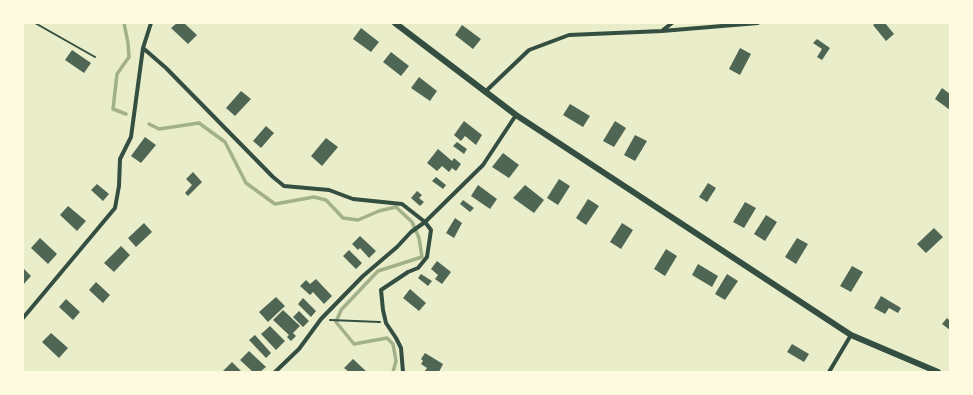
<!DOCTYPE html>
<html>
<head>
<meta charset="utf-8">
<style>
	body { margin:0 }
	#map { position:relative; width:973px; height:395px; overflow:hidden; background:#e9edc9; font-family:"Open Sans",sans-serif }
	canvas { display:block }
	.frame { position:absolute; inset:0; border:24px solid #fefae0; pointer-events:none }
</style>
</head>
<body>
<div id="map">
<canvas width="973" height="395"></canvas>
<div class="frame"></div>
</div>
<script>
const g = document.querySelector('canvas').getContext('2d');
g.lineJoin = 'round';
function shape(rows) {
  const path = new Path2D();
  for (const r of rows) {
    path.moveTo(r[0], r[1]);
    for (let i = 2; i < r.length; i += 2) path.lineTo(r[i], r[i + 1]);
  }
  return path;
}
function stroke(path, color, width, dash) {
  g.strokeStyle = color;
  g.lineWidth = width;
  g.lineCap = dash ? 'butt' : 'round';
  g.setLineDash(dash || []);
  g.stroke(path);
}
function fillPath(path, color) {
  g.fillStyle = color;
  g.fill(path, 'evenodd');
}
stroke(shape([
	[124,23,128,43,129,57,117,74,113,109,126,114],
	[149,124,159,129,199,123,225,142,246,183,275,204,314,197,326,200,343,218,358,220,379,211,396,207,412,222,419,238,422,257,378,271,341,310,336,322,354,344,387,338,393,344,396,361,393,372]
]), '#a3b18a', 3.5);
fillPath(shape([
	[177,23,184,23,197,35,188,44,171,28],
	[876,23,885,23,894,34,886,41,873,25],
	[462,25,481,39,473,49,455,35],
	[361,28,379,42,371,52,353,39],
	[817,39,830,48,822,60,817,57,822,49,813,43],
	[740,48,751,54,740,75,729,69],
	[72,50,91,63,84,73,65,60],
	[391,52,409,66,401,76,383,62],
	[419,77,437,91,430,101,411,88],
	[942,88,950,94,950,110,935,99],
	[241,91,251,99,235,116,226,108],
	[570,104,590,116,583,127,563,115],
	[464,121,482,135,476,145,465,136,461,141,454,135],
	[615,121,626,128,614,147,603,141],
	[266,126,274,133,261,148,253,141],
	[635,135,647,141,635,161,624,155],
	[145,137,156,145,141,163,131,156],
	[326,138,338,147,322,166,311,156],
	[457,142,467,149,464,154,453,146],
	[438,149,452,161,454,158,461,164,456,171,452,168,449,172,442,166,437,171,427,163],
	[503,153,519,165,509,178,492,167],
	[193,172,202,182,188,196,185,193,192,185,186,179],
	[436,177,446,185,443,189,432,181],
	[559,179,570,186,558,205,547,198],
	[708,183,716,188,707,202,699,197],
	[97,184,109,194,103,201,91,190],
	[478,185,497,199,490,209,471,196],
	[525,185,544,200,534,213,513,198],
	[417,191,422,195,419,198,424,202,420,206,411,198],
	[588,199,599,206,586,225,576,218],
	[463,200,474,208,470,212,460,204],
	[745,202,756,208,744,228,733,222],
	[68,206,86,221,77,231,60,215],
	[766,215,777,222,765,241,754,234],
	[455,218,462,223,454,238,446,233],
	[144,223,152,232,136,247,128,238],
	[622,223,633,230,621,249,610,242],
	[934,228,943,237,926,253,917,244],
	[360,236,376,251,369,258,360,248,358,250,352,244],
	[40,238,57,254,48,264,31,248],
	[797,238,808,244,796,264,785,257],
	[121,246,130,255,114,272,104,263],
	[666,249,677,256,665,276,654,269],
	[349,250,362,263,356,269,343,256],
	[437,261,451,272,442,284,435,279,438,275,431,269],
	[698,264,718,276,712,287,692,275],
	[852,266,863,272,851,292,840,286],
	[23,268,31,276,23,285],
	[421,274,432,281,428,286,418,278],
	[727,274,738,281,725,300,715,294],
	[316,279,332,296,324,304,313,292,310,295,300,286,306,280,310,284],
	[96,282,110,295,103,303,89,290],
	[410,289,426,303,419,311,403,298],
	[881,296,901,308,898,313,889,308,885,314,874,308],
	[276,297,285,306,268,322,259,312],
	[303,298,316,311,311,317,298,304],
	[66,299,80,312,73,320,59,307],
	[283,310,300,326,293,333,296,336,291,341,287,337,289,335,273,320],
	[299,311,309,321,303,327,293,317],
	[947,318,950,321,950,330,942,324],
	[270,326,285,341,276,350,261,334],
	[51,333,68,348,59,358,42,342],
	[255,335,271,353,266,358,249,340],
	[792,344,809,354,804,362,787,352],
	[249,351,266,367,260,372,253,372,240,360],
	[425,353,443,364,439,372,424,372,427,368,421,364,423,361,421,359],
	[353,359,367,372,349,372,344,368],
	[232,362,242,372,222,372]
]), '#4f6655');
stroke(shape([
	[35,23,95,57],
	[330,320,380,322]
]), '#344e41', 2);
stroke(shape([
	[663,30,672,23],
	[143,48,166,68,273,177,284,186,329,190,353,199,402,204,425,222,431,230,427,257,418,268,408,272,381,290,383,310,386,323,396,338,401,348,403,372],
	[486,91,529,50,569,35,662,31,758,23],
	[23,318,115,208,119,186,120,159,131,137,143,48,151,23],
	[275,372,299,349,321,319,363,276,397,247,411,232,425,222,483,165,516,115],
	[829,372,851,335]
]), '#344e41', 4);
stroke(shape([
	[395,23,516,115,851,335,938,372]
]), '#344e41', 6);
</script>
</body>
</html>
